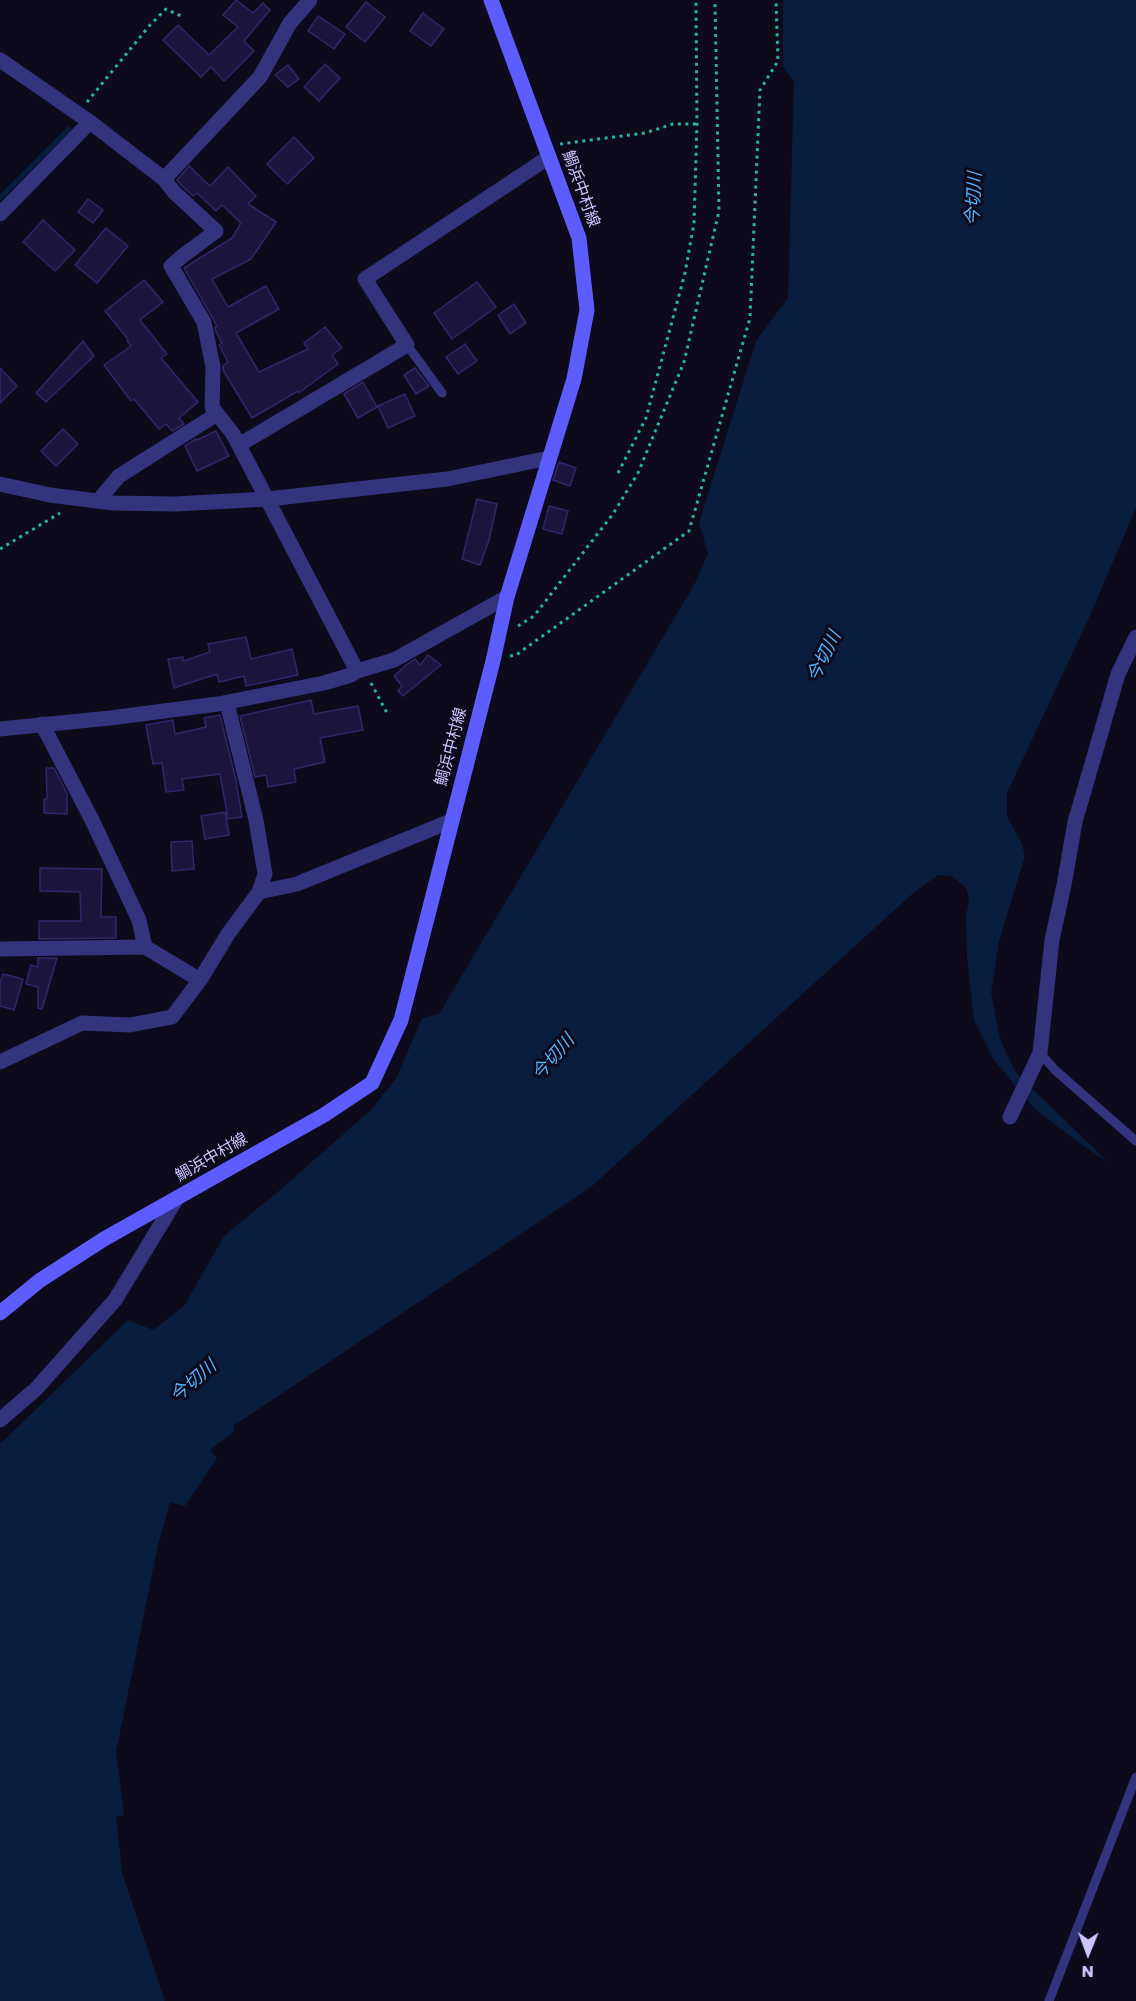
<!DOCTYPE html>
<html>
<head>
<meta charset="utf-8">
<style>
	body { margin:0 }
	#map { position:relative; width:1136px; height:2001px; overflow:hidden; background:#0d0a1c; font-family:Poppins,sans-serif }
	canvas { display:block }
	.north { position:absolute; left:1058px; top:1923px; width:60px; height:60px; -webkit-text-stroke:4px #0d0a1c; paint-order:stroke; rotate:181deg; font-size:16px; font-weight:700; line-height:24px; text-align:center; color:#cbc6ff }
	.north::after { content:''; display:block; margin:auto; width:21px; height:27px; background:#cbc6ff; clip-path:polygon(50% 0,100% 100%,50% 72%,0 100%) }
</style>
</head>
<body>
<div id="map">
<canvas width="1136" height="2001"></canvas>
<div class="north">N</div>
</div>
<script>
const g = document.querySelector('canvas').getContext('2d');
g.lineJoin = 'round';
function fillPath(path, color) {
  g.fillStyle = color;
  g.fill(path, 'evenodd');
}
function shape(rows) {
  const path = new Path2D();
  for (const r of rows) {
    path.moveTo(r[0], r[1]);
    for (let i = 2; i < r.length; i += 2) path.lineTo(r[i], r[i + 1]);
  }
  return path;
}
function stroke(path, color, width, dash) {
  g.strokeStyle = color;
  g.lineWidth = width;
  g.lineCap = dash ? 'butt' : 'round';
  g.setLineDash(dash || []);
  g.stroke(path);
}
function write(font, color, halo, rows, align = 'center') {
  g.font = font + ' Poppins,"Noto Sans JP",sans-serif';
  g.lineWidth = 6;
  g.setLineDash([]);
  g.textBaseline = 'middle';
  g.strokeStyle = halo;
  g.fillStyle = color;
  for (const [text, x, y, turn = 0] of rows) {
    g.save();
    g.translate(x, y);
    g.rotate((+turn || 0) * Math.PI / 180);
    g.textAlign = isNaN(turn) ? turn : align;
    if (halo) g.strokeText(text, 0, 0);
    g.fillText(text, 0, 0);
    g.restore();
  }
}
fillPath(shape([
	[783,0,1136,0,1136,508,1088,620,1007,793,1007,816,1021,842,1025,856,999,941,991,993,1000,1039,1016,1073,1110,1164,1059,1128,1034,1108,994,1060,974,1020,967,957,966,916,969,900,966,888,952,876,938,875,912,894,591,1187,233,1426,234,1432,210,1450,217,1458,185,1506,170,1502,158,1545,116,1752,124,1815,116,1816,122,1873,165,2001,0,2001,0,1444,128,1320,153,1330,184,1306,224,1236,280,1190,372,1109,397,1077,422,1018,439,1014,694,585,708,554,699,523,756,341,788,298,794,82,783,66]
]), '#081d3d');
stroke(shape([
	[0,198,69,129]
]), '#081d3d', 5);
const building = shape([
	[236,0,253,13,263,3,270,10,244,41,254,51,224,81,211,67,201,77,163,40,178,25,209,55,238,27,223,15,236,0],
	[366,2,385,17,365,42,346,27,366,2],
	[423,13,444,29,431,46,410,31,423,13],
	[318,16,345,34,334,49,308,31,318,16],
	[325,64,340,78,319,101,304,87,325,64],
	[288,65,299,79,288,87,275,75,288,65],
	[294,137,314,158,287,184,267,164,294,137],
	[189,166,210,186,228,167,256,196,248,204,276,222,251,259,212,279,228,307,266,286,279,309,236,333,259,372,308,349,304,343,325,327,342,348,332,355,338,364,299,393,298,391,252,418,223,370,223,366,228,362,219,345,222,343,216,332,215,327,217,326,184,268,232,238,241,223,222,205,216,211,197,193,193,196,180,184,177,180,189,166],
	[88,199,103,210,93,223,78,212,88,199],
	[43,220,75,250,55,271,23,242,43,220],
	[106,228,128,246,97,283,75,265,106,228],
	[144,280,163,302,140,320,167,354,161,358,198,402,179,418,184,424,172,431,166,424,159,429,134,399,131,401,104,365,131,346,127,341,128,339,105,311,144,280],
	[477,282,496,307,452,339,434,313,477,282],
	[514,304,526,323,510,334,498,315,514,304],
	[83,341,94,356,46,402,36,393,83,341],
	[465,344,477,361,458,374,446,357,465,344],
	[0,368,17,386,0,403,0,368],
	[415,368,429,386,416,394,404,375,415,368],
	[363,382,377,407,358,418,344,394,363,382],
	[405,394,415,416,388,428,378,406,405,394],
	[63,429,78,444,56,466,41,451,63,429],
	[216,431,229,456,197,471,185,446,196,439,197,440,216,431],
	[559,462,576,468,570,486,553,480,559,462],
	[477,499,497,504,489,540,480,565,462,559,477,499],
	[549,506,568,511,562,534,543,529,549,506],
	[246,637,251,659,292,649,298,675,246,686,244,676,219,682,217,674,174,688,168,659,183,657,183,661,210,652,208,644,246,637],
	[428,655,441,665,403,696,398,691,402,686,394,676,406,665,415,659,420,665,428,655],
	[311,700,314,714,358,706,363,730,320,738,325,762,294,769,296,782,268,787,266,775,255,777,240,716,311,700],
	[220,715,236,780,242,817,228,819,220,774,182,779,184,790,166,792,162,763,153,764,146,725,173,720,175,734,206,727,204,718,220,715],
	[46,768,54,768,67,793,67,814,44,813,44,799,47,799,46,768],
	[225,812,229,835,205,839,201,816,225,812],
	[192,841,194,869,172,871,171,842,192,841],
	[40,868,102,869,101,917,116,917,116,938,39,939,39,921,81,921,80,892,40,891,40,868],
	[38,958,57,958,42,1009,38,1008,38,987,26,984,31,965,38,967,38,958],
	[3,974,23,979,14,1010,0,1006,0,983,3,974]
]);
fillPath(building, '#1d153e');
stroke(building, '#32266b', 1.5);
stroke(shape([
	[87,102,150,25,166,9,181,16],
	[560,144,645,133,673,124,697,124],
	[618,473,646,418,685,273,694,223,697,124,696,0],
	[0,549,60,513],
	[518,626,534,616,613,514,638,473,684,362,719,211,715,0],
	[510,656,516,655,689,531,750,318,760,90,778,61,776,0],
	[371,683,387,713]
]), '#27b2a6', 3, [3, 4.5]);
stroke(shape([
	[407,345,442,393],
	[1040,1053,1055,1070,1136,1141],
	[1049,2001,1136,1777]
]), '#34337e', 9);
stroke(shape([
	[0,60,90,122,164,179,174,192,216,231,180,258,171,266,204,322,213,367,212,407,233,434,357,671],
	[164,179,260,77,290,23,310,0],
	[0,214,90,122],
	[239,445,407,345,365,279,549,157],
	[98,501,119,476,217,414],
	[227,703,256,820,265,874,259,892,297,884,451,821],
	[42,724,92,820,139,920,145,947,200,980,228,934,259,892],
	[0,729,110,718,218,704,324,683,351,675,357,671,394,660,507,597],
	[0,949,145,947],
	[0,1062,82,1023,130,1025,172,1017,200,980],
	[1010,1117,1040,1053,1052,940,1064,885,1075,822,1118,674,1136,637],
	[0,1420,36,1389,115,1300,177,1198]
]), '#34337e', 15);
stroke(shape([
	[0,484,50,495,113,503,175,504,268,499,447,479,549,458]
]), '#34337e', 15);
stroke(shape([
	[0,1313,39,1281,104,1239,324,1115,372,1083,401,1020,493,661,507,597,574,379,587,310,579,238,491,0]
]), '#5d5dff', 15);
write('16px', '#cbc6ff', '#0d0a1c', [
	["鯛浜中村線",580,189,70],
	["鯛浜中村線",452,747,-75],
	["鯛浜中村線",212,1158,-30]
]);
write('italic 18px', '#54b4ff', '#0d0a1c', [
	["今切川",975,199,-87],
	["今切川",825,657,-64],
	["今切川",554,1058,-49],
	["今切川",194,1382,-41]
]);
</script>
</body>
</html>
